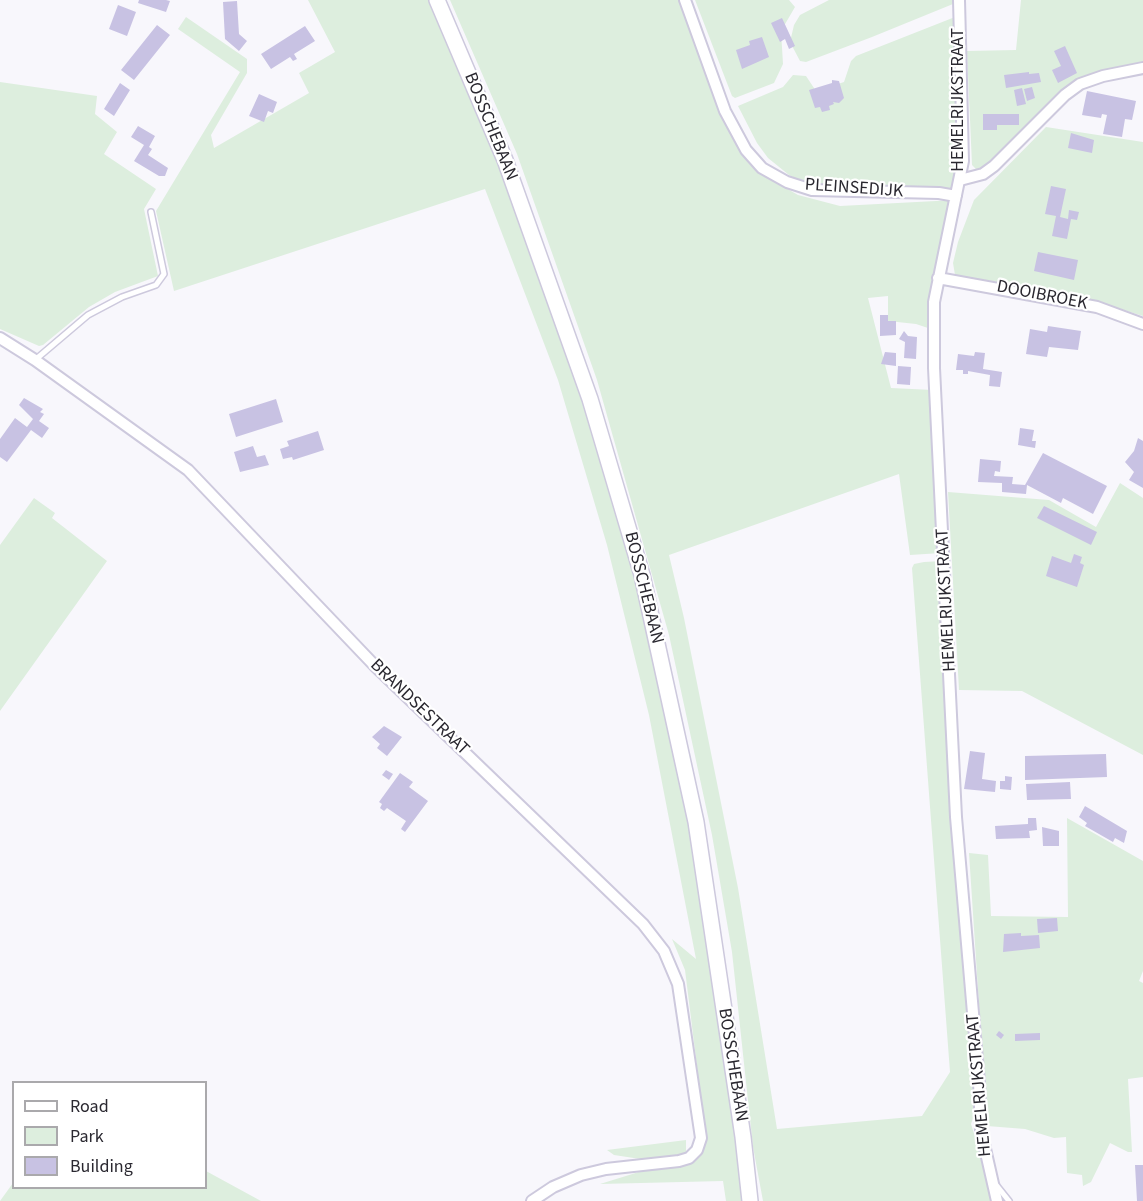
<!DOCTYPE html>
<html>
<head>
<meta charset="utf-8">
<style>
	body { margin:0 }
	#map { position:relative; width:1143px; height:1201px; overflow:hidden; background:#f8f7fc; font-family:"Source Sans 3",sans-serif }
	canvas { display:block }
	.legend { position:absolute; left:12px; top:1081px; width:195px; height:108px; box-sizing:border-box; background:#fff; border:2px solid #aaa9ac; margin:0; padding:8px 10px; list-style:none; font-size:18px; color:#2a2830 }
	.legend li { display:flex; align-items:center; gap:12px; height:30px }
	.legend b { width:30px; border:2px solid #aaa9ac }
</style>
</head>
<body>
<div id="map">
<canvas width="1143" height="1201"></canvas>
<ul class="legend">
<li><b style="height:8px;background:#fff"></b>Road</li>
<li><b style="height:16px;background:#ddeede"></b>Park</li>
<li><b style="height:16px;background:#c8c2e3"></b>Building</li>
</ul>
</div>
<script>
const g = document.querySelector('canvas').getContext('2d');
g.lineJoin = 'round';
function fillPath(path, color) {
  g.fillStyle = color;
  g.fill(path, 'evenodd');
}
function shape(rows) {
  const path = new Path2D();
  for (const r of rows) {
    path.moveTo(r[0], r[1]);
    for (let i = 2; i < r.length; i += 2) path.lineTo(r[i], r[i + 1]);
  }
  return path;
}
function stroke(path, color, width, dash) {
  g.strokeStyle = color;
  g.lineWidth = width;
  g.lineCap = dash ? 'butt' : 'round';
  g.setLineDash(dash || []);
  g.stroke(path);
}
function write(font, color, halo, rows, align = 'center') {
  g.font = font + ' "Source Sans 3",sans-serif';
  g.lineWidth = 4.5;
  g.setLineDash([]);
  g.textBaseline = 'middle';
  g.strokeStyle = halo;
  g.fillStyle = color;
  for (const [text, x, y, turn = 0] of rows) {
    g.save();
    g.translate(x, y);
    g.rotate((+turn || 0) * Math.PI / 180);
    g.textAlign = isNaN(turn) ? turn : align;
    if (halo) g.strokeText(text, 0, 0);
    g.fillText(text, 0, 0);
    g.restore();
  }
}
fillPath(shape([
	[308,0,433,0,454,46,574,361,626,534,692,822,737,1142,743,1201,726,1201,723,1181,600,1184,655,1167,686,1165,695,1161,702,1153,706,1140,689,1002,685,970,672,939,696,959,649,715,607,545,558,380,485,189,174,291,156,211,240,72,178,29,186,17,247,59,247,73,211,135,214,148,309,93,299,73,335,52],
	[450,0,682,0,714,86,761,169,777,183,798,195,840,206,955,200,932,281,931,329,916,324,888,321,888,296,868,298,891,388,933,390,941,553,910,555,899,474,669,555,684,618,738,888,777,1129,922,1116,950,1072,912,568,914,564,924,562,942,561,975,1112,971,1124,995,1201,763,1201,753,1147,732,952,712,835,669,635,597,380,517,154],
	[695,0,789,0,795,7,781,31,783,64,774,83,735,98,732,96],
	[829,0,956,0,953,4,872,37,806,62,800,61,790,42,794,25,800,15],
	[1021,0,1143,0,1143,63,1088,76,1072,83,989,166,977,170,972,165,967,51,1016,50],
	[955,17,959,190,822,192,789,175,768,158,757,143,738,106,783,87,793,75,806,76,816,91,844,82,851,61,856,56],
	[0,82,97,96,95,114,117,132,104,154,156,189,144,209,158,276,115,292,89,307,43,345,39,346,0,329],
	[1046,127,1143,142,1143,316,1076,295,955,275,953,263,958,242,974,200],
	[1120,483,1143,498,1143,755,1022,691,959,690,948,492,1049,500,1096,527],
	[34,498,55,513,52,518,107,561,0,711,0,545],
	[1067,818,1143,861,1143,971,1139,981,1143,983,1143,1077,1128,1079,1132,1152,1128,1152,1110,1143,1091,1182,1083,1186,1082,1175,1067,1173,1066,1137,1054,1138,1025,1129,987,1126,969,853,988,855,991,916,1068,917],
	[686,1140,686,1152,672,1158,647,1160,614,1155,607,1150],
	[206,1171,261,1201,0,1201,13,1183,14,1188,206,1188]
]), '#ddeede');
fillPath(shape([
	[139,0,166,0,170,1,166,12,138,3],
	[237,1,239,34,247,41,239,51,225,39,223,2],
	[118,5,136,12,127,36,109,29],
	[782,18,795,46,789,49,785,39,780,42,771,23],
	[157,25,170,35,134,80,121,70],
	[305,26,315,41,294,54,297,59,293,61,290,57,271,69,261,54],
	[762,37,769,57,742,69,736,50,750,45,749,41],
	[1065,46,1077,73,1058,83,1052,70,1061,66,1054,51],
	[1029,72,1029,74,1039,73,1041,82,1006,88,1004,75],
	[832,80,839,81,844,98,839,103,833,102,834,104,829,106,830,110,822,112,820,107,815,108,809,90,832,83],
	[120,83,130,90,114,116,104,109],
	[1032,87,1035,98,1027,101,1024,89],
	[1022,88,1026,104,1017,106,1014,90],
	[1087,91,1136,101,1132,120,1125,119,1122,137,1103,134,1107,115,1102,114,1101,118,1082,115],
	[259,94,277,102,273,113,268,111,264,122,249,116],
	[983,114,1019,114,1019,125,997,125,997,130,983,130],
	[138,126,155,136,149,147,152,149,148,155,168,168,165,176,159,176,134,161,144,145,131,137],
	[1071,133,1094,140,1092,153,1068,148],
	[1051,186,1066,189,1060,217,1068,219,1069,210,1079,212,1077,220,1071,219,1067,239,1052,236,1056,216,1045,214],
	[1038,252,1078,260,1074,280,1034,271],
	[880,315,888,315,888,321,896,321,896,335,880,336],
	[1048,326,1081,331,1078,350,1049,347,1047,357,1026,354,1030,329,1047,332],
	[904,331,908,336,917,337,916,359,904,358,905,342,899,339],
	[885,352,896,353,896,366,881,364],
	[975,352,985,353,983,369,1002,372,1000,387,989,386,990,375,968,371,968,374,963,374,963,370,956,370,958,354,974,356],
	[898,366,911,367,910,385,897,384],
	[24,398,43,409,40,412,44,414,39,421,49,428,42,438,31,430,7,462,0,457,0,439,15,418,27,427,33,419,19,405],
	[276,399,283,422,236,437,229,414],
	[1020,428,1034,430,1032,441,1036,441,1035,448,1018,445],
	[318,431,324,450,293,460,292,457,283,459,280,449,289,446,287,441],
	[1138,438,1143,441,1143,488,1129,480,1134,472,1125,462,1134,451],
	[253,446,257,457,265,455,269,465,240,472,234,452],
	[1043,453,1107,486,1093,514,1063,498,1061,503,1027,485,1026,494,1002,492,1002,483,978,482,980,459,1001,461,1000,472,995,471,994,476,1013,477,1012,484,1025,485],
	[1044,506,1097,532,1091,545,1037,518],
	[1074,554,1082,557,1080,563,1084,565,1077,587,1046,576,1052,556,1071,563],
	[384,726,402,737,387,756,377,748,380,744,372,737],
	[970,751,985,753,982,779,996,781,995,792,964,789],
	[1106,754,1107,777,1025,780,1025,756],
	[386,770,393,774,389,780,382,775],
	[400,773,413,782,409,787,428,801,405,832,401,829,406,821,387,808,384,811,380,808,382,804,379,802],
	[1005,776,1012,777,1011,790,1000,789,1000,781,1005,781],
	[1070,782,1071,799,1027,800,1026,784],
	[1085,806,1127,831,1124,843,1115,838,1113,842,1085,826,1087,823,1079,817],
	[1028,818,1036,818,1037,830,1029,831,1030,838,996,839,995,826,1028,824],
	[1042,827,1059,831,1059,846,1043,846],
	[1057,918,1058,931,1038,933,1037,919],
	[1021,933,1021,936,1039,935,1040,948,1003,952,1004,934],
	[999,1031,1004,1035,1001,1039,996,1035],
	[1040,1033,1040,1040,1015,1041,1015,1034],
	[1135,1165,1143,1165,1143,1201,1137,1201]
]), '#c8c2e3');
const service = shape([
	[35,360,88,315,122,297,156,285,164,274,151,212],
	[997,1186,1009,1201]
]);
const minor = shape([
	[685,0,725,111,746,150,762,168,787,182,812,190,939,193,956,196],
	[959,0,963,161,934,302,934,368,956,817,979,1082,981,1131,997,1201],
	[960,180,983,174,994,166,1065,95,1080,84,1103,76,1143,68],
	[938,278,1097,307,1143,324],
	[0,338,35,360,188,470,375,666,643,924,664,951,678,984,701,1138,697,1150,689,1158,679,1161,606,1169,581,1175,553,1187,532,1201]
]);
const secondary = shape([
	[437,0,505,160,590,399,642,575,696,822,743,1137,750,1201]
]);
stroke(service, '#cdc9dd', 8);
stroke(minor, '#cdc9dd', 14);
stroke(secondary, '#cdc9dd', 18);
stroke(service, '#fff', 5);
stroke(minor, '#fff', 10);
stroke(secondary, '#fff', 15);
write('18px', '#2a2830', '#fff', [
	["HEMELRIJKSTRAAT",959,100,-90],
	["BOSSCHEBAAN",490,127,68],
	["PLEINSEDIJK",854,189,4],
	["DOOIBROEK",1042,296,11],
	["BOSSCHEBAAN",643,588,76],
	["HEMELRIJKSTRAAT",947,600,-93],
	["BRANDSESTRAAT",419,708,44],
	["BOSSCHEBAAN",732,1065,81],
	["HEMELRIJKSTRAAT",980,1085,-95]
]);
</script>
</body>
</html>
